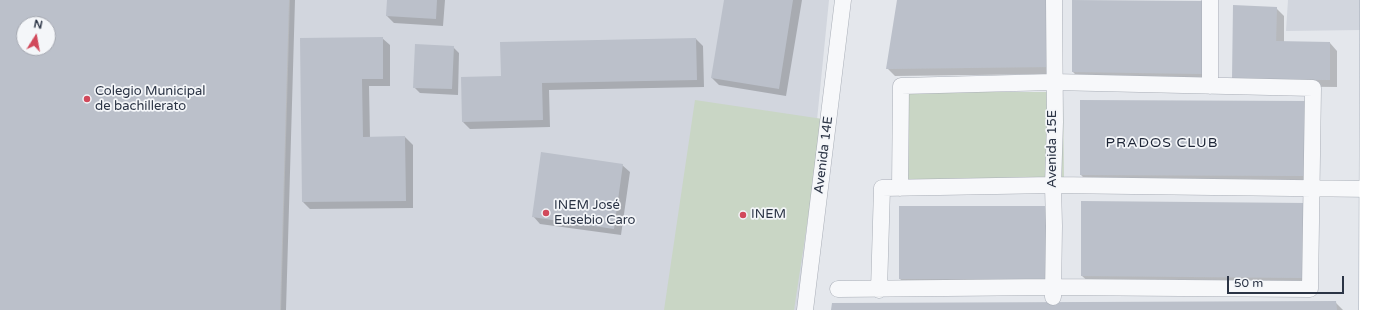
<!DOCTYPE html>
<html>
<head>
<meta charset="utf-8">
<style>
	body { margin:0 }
	#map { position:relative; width:1373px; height:310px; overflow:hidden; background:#e4e7ec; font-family:"Varela Round",sans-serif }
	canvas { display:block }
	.north { position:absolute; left:16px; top:16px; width:40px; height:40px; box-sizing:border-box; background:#f4f6f9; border:1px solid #a4a8b1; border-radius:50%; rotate:11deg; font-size:11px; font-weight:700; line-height:16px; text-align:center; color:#2b3445 }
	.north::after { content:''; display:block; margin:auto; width:14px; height:18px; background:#d1495b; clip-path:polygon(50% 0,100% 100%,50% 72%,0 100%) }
	.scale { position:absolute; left:1227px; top:276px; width:117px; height:18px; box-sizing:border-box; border:2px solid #2b3445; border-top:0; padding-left:5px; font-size:12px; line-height:14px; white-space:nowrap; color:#2b3445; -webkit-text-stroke:3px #f4f6f9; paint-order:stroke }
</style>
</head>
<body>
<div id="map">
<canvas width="1373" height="310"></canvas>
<div class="north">N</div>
<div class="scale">50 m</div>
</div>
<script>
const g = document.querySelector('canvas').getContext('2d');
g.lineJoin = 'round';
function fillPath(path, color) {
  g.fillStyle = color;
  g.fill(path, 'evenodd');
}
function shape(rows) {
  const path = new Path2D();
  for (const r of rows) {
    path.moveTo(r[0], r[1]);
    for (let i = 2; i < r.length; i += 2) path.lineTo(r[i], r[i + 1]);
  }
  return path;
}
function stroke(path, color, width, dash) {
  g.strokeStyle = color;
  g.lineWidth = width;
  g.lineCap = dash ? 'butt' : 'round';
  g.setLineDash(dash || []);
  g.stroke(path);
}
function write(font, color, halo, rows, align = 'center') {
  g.font = font + ' "Varela Round",sans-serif';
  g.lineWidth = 3.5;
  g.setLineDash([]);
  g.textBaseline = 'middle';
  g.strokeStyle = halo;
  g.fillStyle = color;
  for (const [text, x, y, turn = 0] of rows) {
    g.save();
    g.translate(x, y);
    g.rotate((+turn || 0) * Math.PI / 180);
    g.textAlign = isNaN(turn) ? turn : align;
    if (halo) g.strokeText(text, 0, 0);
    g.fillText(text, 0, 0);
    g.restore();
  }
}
fillPath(shape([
	[290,0,829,0,798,310,281,310],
	[1288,0,1361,0,1361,30,1286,31]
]), '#d2d6de');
fillPath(shape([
	[904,92,1063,92,1064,182,902,182],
	[695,100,823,119,794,310,664,310]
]), '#c9d6c5');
fillPath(shape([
	[0,0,295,0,286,310,0,310],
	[24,24,48,24,48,48,24,48],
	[388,0,445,0,443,26,394,23,387,16],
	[725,0,802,0,786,96,719,85,712,78],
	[898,0,1026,0,1054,74,895,76,887,68],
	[1276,8,1284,16,1284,42,1330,43,1337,51,1337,87,1240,86],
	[1212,9,1211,81,1080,79,1073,72],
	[382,38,390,45,390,86,369,86,370,138,405,137,413,145,413,208,310,209,303,202,301,39],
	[696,39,703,46,704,87,549,90,550,127,470,129,463,122,502,77],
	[453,47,459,53,458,95,420,93,414,87],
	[1308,102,1315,183,1088,182,1081,175],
	[622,165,630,172,621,235,540,224,533,216],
	[1306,204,1313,285,1090,283,1082,276],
	[1047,207,1055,286,908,286,900,279],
	[1335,302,1343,310,832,310]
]), '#0003');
fillPath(shape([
	[0,0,289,0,280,310,0,310],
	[24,24,48,24,48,48,24,48],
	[387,0,437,0,436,19,386,16],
	[724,0,793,0,779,89,711,78],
	[897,0,1047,0,1047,67,886,69],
	[1072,0,1205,1,1204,74,1072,72],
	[1233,5,1277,7,1276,41,1330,42,1330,80,1232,79],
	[383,37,383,79,362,79,363,137,405,136,406,201,302,202,300,38],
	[696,38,697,80,542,83,543,120,462,122,461,77,501,76,500,42],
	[415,44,454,46,452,89,413,88],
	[1080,100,1308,101,1308,176,1080,175],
	[541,152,623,164,614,229,532,217],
	[1081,201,1307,203,1306,278,1081,276],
	[899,206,1048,206,1048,279,899,279],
	[1336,301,1337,310,831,310,832,303]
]), '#bbc0ca');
const minor = shape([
	[1210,0,1210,86],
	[838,289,1053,287,1310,289,1313,88,1053,82,901,86,900,188],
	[879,290,882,188,1053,185,1372,189],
	[1053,297,1054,226,1053,185,1055,122,1054,0],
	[805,310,843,0]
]);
const primary = shape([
	[1370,310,1371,0]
]);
stroke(minor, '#a9aeb7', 17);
stroke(primary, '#a3abb8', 23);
stroke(minor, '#f7f8fa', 16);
stroke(primary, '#fff', 22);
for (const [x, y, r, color] of [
	[87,99,4,"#d1495b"],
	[546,213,4,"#d1495b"],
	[743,215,4,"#d1495b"]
]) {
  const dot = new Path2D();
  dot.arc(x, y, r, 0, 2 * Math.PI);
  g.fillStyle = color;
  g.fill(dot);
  stroke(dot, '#f4f6f9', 1.5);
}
write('13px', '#2b3445', '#f4f6f9', [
	["Colegio Municipal",95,92],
	["de bachillerato",95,107],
	["INEM José",554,206],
	["Eusebio Caro",554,221],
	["INEM",751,215]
], 'left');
write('13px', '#2b3445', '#f4f6f9', [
	["Avenida 15E",1053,149,-90],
	["Avenida 14E",824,155,-83]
]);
g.letterSpacing = '1px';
write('14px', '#1d2536', '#f4f6f9', [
	["PRADOS CLUB",1162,143]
]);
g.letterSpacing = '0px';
</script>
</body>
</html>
